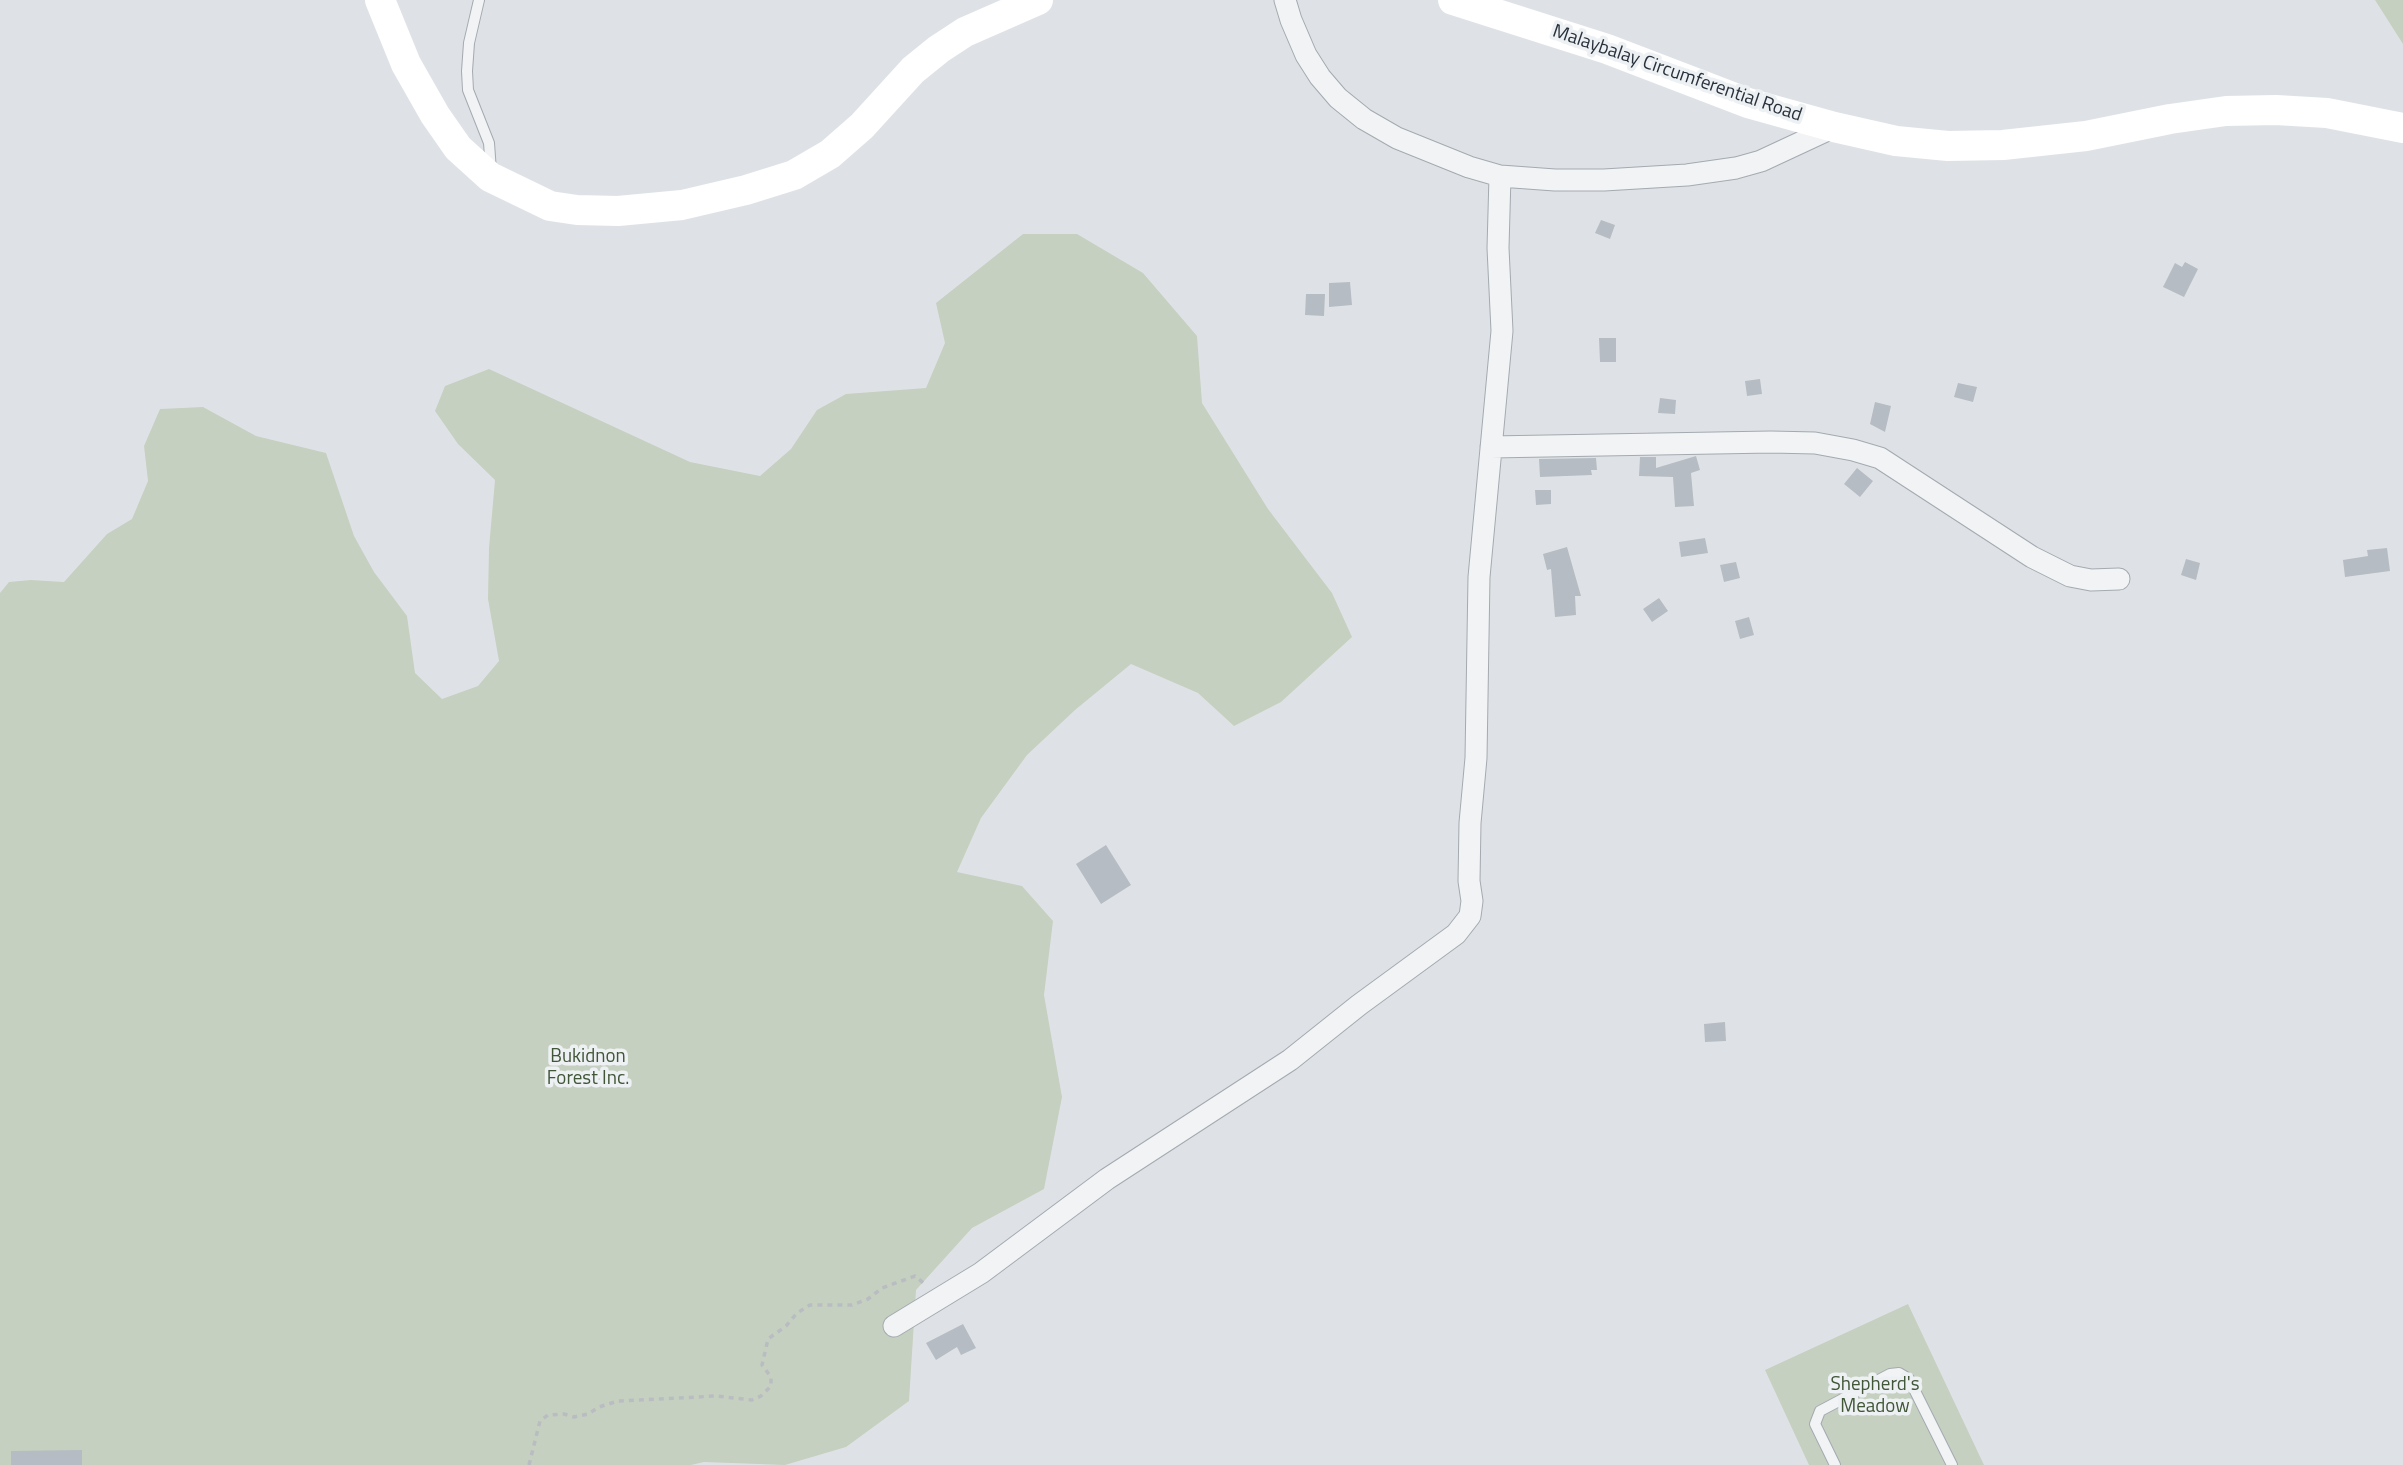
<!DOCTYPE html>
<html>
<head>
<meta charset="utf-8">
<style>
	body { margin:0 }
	canvas { display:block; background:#dee2e6 }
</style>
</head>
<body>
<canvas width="2403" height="1465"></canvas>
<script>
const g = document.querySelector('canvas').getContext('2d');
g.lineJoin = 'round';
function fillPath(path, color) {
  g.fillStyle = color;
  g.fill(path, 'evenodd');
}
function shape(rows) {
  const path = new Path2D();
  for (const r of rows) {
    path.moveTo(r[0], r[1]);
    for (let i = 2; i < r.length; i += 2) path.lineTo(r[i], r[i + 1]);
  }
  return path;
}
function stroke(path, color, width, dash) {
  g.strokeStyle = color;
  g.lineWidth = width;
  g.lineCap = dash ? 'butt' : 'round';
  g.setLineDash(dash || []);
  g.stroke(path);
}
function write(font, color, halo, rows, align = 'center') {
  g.font = font + ' "Titillium Web",sans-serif';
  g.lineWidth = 7;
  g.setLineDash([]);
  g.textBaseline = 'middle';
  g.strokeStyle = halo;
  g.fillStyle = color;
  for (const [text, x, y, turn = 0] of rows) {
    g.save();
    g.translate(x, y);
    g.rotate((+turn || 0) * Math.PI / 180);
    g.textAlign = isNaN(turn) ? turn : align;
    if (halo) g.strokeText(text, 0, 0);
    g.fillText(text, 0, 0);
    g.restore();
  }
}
fillPath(shape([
	[2375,0,2403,0,2403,44],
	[1023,234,1077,234,1143,273,1197,336,1202,403,1268,509,1332,593,1352,637,1281,702,1234,726,1198,693,1131,664,1075,710,1027,755,981,818,957,872,1022,886,1053,921,1044,995,1062,1097,1044,1189,972,1228,916,1290,909,1401,846,1447,785,1465,704,1462,691,1465,0,1465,0,593,9,582,31,580,64,582,107,534,132,519,148,481,144,446,160,409,203,407,256,436,326,453,354,536,374,572,407,616,415,673,442,699,478,686,499,661,488,599,489,548,495,480,458,444,435,411,445,386,489,369,690,462,760,476,791,449,817,410,846,394,926,388,945,343,936,303],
	[1908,1304,1984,1465,1809,1465,1765,1370]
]), '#c6d0c0');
fillPath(shape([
	[1601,220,1615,225,1610,239,1595,233],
	[2185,262,2198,269,2184,297,2163,287,2175,263,2182,267],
	[1350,282,1352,305,1329,307,1329,283],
	[1306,294,1325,294,1324,316,1305,315],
	[1599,338,1616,338,1616,362,1600,362],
	[1760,379,1762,394,1747,396,1745,381],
	[1958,383,1977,387,1973,402,1954,397],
	[1660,398,1676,400,1675,414,1658,413],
	[1875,402,1891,406,1885,432,1870,424],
	[1696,456,1700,470,1691,473,1694,506,1675,507,1673,477,1639,476,1640,457,1656,457,1656,468],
	[1596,458,1597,470,1591,470,1592,475,1540,477,1539,459],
	[1857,468,1873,481,1860,497,1844,484],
	[1535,490,1551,490,1551,504,1536,505],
	[1705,538,1708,553,1681,557,1679,542],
	[1567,547,1581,596,1575,596,1576,615,1555,617,1551,569,1547,570,1543,554],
	[2387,548,2390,571,2345,577,2343,560,2368,556,2367,550],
	[2186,559,2200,563,2196,580,2181,575],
	[1736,562,1740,578,1724,582,1720,565],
	[1659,598,1668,611,1652,622,1643,609],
	[1749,617,1754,635,1740,639,1735,621],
	[1106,845,1131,885,1101,904,1076,864],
	[1725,1022,1726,1041,1705,1042,1704,1024],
	[963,1324,976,1348,961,1355,957,1347,936,1360,926,1343],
	[82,1450,82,1465,11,1465,11,1451]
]), '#b6bcc3');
const service = shape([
	[479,0,469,43,467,71,468,90,489,143,491,171],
	[1835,1465,1815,1424,1820,1411,1890,1374,1899,1373,1909,1379,1952,1465]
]);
const minor = shape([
	[1285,0,1291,20,1306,55,1320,77,1338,98,1364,119,1397,138,1469,167,1500,176,1555,180,1604,180,1687,175,1736,168,1761,161,1834,127],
	[1491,447,1771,442,1815,443,1853,450,1880,458,2032,557,2070,576,2091,580,2119,579],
	[894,1326,981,1273,1107,1179,1290,1060,1359,1005,1456,934,1470,916,1472,901,1469,881,1470,823,1476,758,1479,577,1502,331,1498,248,1500,176]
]);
stroke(service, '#a4aab0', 12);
stroke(minor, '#a4aab0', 23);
stroke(shape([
	[529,1465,540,1421,548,1415,564,1414,574,1417,588,1414,599,1407,618,1401,716,1396,752,1400,761,1396,771,1386,771,1377,762,1365,768,1339,786,1326,797,1313,810,1305,852,1305,868,1299,882,1288,915,1276,926,1285]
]), '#b9bdc1', 3.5, [5, 5]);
stroke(service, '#f1f3f5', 10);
stroke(minor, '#f1f3f5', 21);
stroke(shape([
	[380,0,406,64,435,115,458,148,490,177,550,206,577,210,618,211,682,205,746,190,794,175,830,154,862,126,913,70,939,49,965,32,1038,0],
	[1453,0,1607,49,1748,103,1834,127,1896,141,1948,146,2003,145,2086,136,2170,119,2226,111,2276,110,2327,113,2403,128]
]), '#fff', 30);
write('19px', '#29323c', '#edf1f4', [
	["Malaybalay Circumferential Road",1677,74,19]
]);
write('19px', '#415637', '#edf1f4', [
	["Bukidnon",588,1057],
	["Forest Inc.",588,1079],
	["Shepherd's",1875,1385],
	["Meadow",1875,1407]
]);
</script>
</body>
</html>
